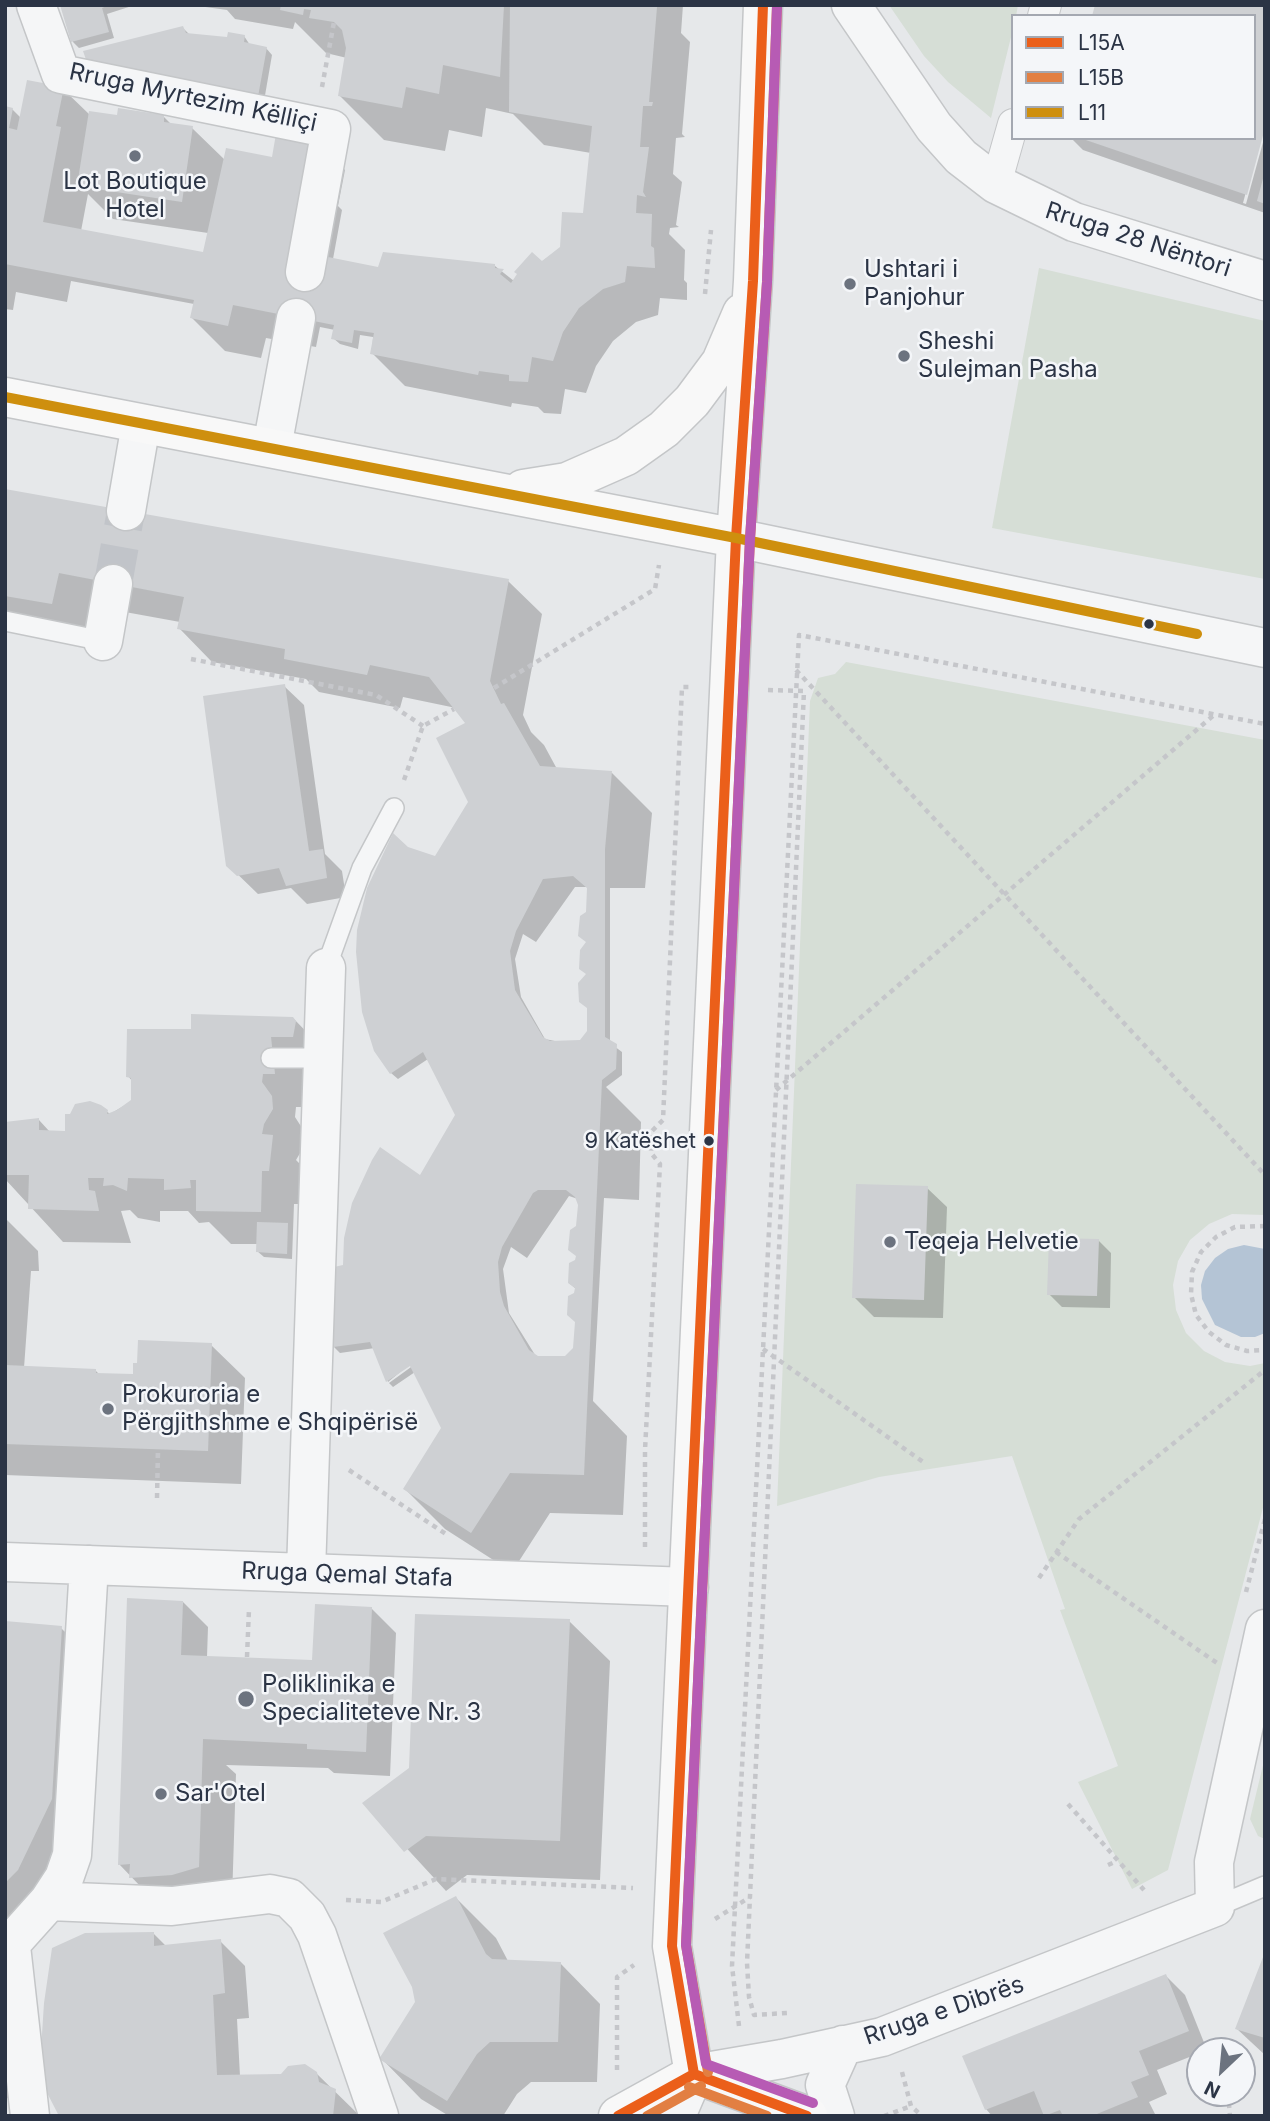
<!DOCTYPE html>
<html>
<head>
<meta charset="utf-8">
<style>
	body { margin:0 }
	#map { position:relative; width:1270px; height:2121px; overflow:hidden; background:#e6e8ea; font-family:Inter,sans-serif }
	canvas { display:block }
	.frame { position:absolute; inset:0; border:7px solid #2b3445; pointer-events:none }
	.legend { position:absolute; left:1011px; top:14px; width:245px; height:126px; box-sizing:border-box; background:#f4f6f9; border:2px solid #a4a8b1; margin:0; padding:9px 12px; list-style:none; font-size:21px; color:#2b3445 }
	.legend li { display:flex; align-items:center; gap:14px; height:35px }
	.legend b { width:35px; border:2px solid #a4a8b1 }
	.north { position:absolute; left:1186px; top:2037px; width:70px; height:70px; box-sizing:border-box; background:#f4f6f9; border:2px solid #a4a8b1; border-radius:50%; rotate:206deg; font-size:19px; font-weight:700; line-height:28px; text-align:center; color:#2b3445 }
	.north::after { content:''; display:block; margin:auto; width:24px; height:32px; background:#6c737f; clip-path:polygon(50% 0,100% 100%,50% 72%,0 100%) }
</style>
</head>
<body>
<div id="map">
<canvas width="1270" height="2121"></canvas>
<div class="frame"></div>
<ul class="legend">
<li><b style="height:9px;background:#eb5f1a"></b>L15A</li>
<li><b style="height:9px;background:#e27f42"></b>L15B</li>
<li><b style="height:9px;background:#ce8f0e"></b>L11</li>
</ul>
<div class="north">N</div>
</div>
<script>
const g = document.querySelector('canvas').getContext('2d');
g.lineJoin = 'round';
function fillPath(path, color) {
  g.fillStyle = color;
  g.fill(path, 'evenodd');
}
function shape(rows) {
  const path = new Path2D();
  for (const r of rows) {
    path.moveTo(r[0], r[1]);
    for (let i = 2; i < r.length; i += 2) path.lineTo(r[i], r[i + 1]);
  }
  return path;
}
function stroke(path, color, width, dash) {
  g.strokeStyle = color;
  g.lineWidth = width;
  g.lineCap = dash ? 'butt' : 'round';
  g.setLineDash(dash || []);
  g.stroke(path);
}
function write(font, color, halo, rows, align = 'center') {
  g.font = font + ' Inter,sans-serif';
  g.lineWidth = 5;
  g.setLineDash([]);
  g.textBaseline = 'middle';
  g.strokeStyle = halo;
  g.fillStyle = color;
  for (const [text, x, y, turn = 0] of rows) {
    g.save();
    g.translate(x, y);
    g.rotate((+turn || 0) * Math.PI / 180);
    g.textAlign = isNaN(turn) ? turn : align;
    if (halo) g.strokeText(text, 0, 0);
    g.fillText(text, 0, 0);
    g.restore();
  }
}
fillPath(shape([
	[889,5,1018,5,1016,16,1013,16,1013,29,991,118,948,82,924,56],
	[1039,268,1265,321,1265,579,992,528],
	[846,662,1265,740,1265,1215,1232,1214,1209,1224,1190,1240,1178,1261,1173,1285,1176,1310,1186,1333,1204,1351,1225,1362,1250,1366,1265,1363,1265,1500,1168,1870,1132,1889,1078,1782,1118,1766,1060,1610,1065,1609,1012,1456,879,1477,777,1506,810,701,818,678,835,674],
	[1265,1757,1265,1839,1258,1836,1250,1819]
]), '#d6ded6');
fillPath(shape([
	[1244,1245,1265,1249,1265,1333,1255,1337,1241,1337,1215,1325,1202,1299,1201,1285,1205,1271,1215,1258,1228,1249]
]), '#b4c4d5');
fillPath(shape([
	[61,5,135,5,107,14,114,38,79,48,73,42],
	[191,5,683,5,681,33,690,42,682,134,685,137,676,138,673,174,682,182,676,225,679,227,670,228,669,234,685,250,684,280,687,283,687,300,660,298,658,315,636,322,613,341,596,366,586,393,565,389,561,414,544,413,538,407,512,403,511,407,405,386,372,353,373,337,360,335,358,349,340,344,333,338,335,330,320,327,316,347,266,338,261,358,225,351,192,318,194,304,71,281,67,302,16,292,13,310,5,309,5,108,12,109,21,118,63,89,90,115,164,117,171,124,192,128,226,161,273,159,311,136,345,170,338,206,342,210,333,259,377,268,495,266,514,281,561,248,585,215,591,153,544,145,513,114,486,108,482,137,449,130,445,151,384,140,340,96,347,58,326,53,295,22,293,29,235,19,227,10],
	[88,194,113,219,208,233,204,256,81,231],
	[1265,5,1265,121,1243,203,1246,204,1265,135,1265,213,1083,150,1071,138,1254,138,1254,16],
	[183,28,190,35,229,40,244,36,250,45,266,48,272,55,263,107,188,93],
	[5,491,508,581,542,614,523,715,531,732,544,745,557,769,612,773,652,813,645,888,610,888,610,1043,622,1052,622,1075,606,1087,641,1122,639,1200,604,1198,593,1401,627,1436,623,1515,550,1513,512,1572,445,1529,405,1489,443,1428,415,1372,393,1387,389,1383,418,1362,416,1359,388,1382,375,1348,340,1353,334,1347,345,1266,421,1177,457,1116,428,1059,398,1079,391,1073,407,848,436,858,470,802,468,723,456,708,403,697,400,708,319,692,306,679,212,662,179,628,180,622,92,606,85,637,5,622],
	[575,887,587,887,588,1031,581,1042,570,1044,545,1039,521,997,515,959,523,934,536,942],
	[569,1196,578,1199,580,1205,576,1262,569,1283,576,1289,575,1349,565,1358,537,1358,509,1313,503,1269,511,1247,527,1258],
	[284,686,304,705,325,854,342,871,346,897,307,904,291,888,258,894,228,865],
	[293,1018,326,1052,307,1107,296,1107,295,1117,304,1131,306,1143,296,1160,306,1170,302,1204,294,1204,292,1259,264,1257,257,1251,258,1244,231,1244,209,1222,199,1223,188,1211,160,1211,160,1222,138,1218,130,1210,121,1211,131,1243,63,1242,5,1179,5,1123,39,1120,50,1132,67,1133,100,1106,110,1114,132,1101,133,1082,128,1076,192,1031],
	[927,1188,947,1207,943,1318,874,1317,854,1297],
	[5,1218,38,1251,39,1271,31,1271,24,1368,95,1370,100,1375,135,1376,211,1345,245,1378,241,1484,5,1475],
	[1098,1240,1111,1253,1110,1308,1062,1307,1049,1294],
	[183,1602,208,1627,207,1657,314,1662,371,1608,396,1633,390,1776,334,1773,328,1768,226,1765,236,1774,232,1900,164,1911,119,1864],
	[569,1621,610,1661,600,1880,467,1875,446,1891,365,1803,410,1769],
	[5,1623,61,1628,81,1648,76,1825,5,1933],
	[456,1898,496,1938,508,1961,560,1963,600,2004,597,2082,531,2082,517,2094,503,2116,449,2116,421,2099,381,2058,417,2002],
	[153,1933,166,1946,220,1941,245,1966,249,2018,237,2019,240,2076,316,2073,360,2116,61,2116],
	[1265,1957,1265,2055,1237,2029],
	[1166,1976,1185,1995,1207,2050,1157,2070,1167,2094,1149,2102,1156,2116,992,2116,986,2109],
	[5,2082,11,2097,5,2099]
]), '#0003');
fillPath(shape([
	[60,5,109,5,102,8,109,32,71,42],
	[281,5,504,5,500,77,443,65,439,94,406,87,402,108,338,96,346,48,342,30,334,22,309,18,311,10,304,9,303,15,280,10],
	[510,5,657,7,649,102,653,102,652,106,643,106,640,147,649,147,643,192,646,197,637,195,636,213,652,214,651,246,654,248,655,268,627,266,625,282,603,289,579,308,563,332,553,361,532,357,528,382,509,381,509,375,479,371,478,375,370,354,374,333,354,330,352,343,331,339,334,325,233,305,228,326,190,318,194,300,5,264,5,106,13,108,9,128,17,130,27,80,64,87,56,126,61,127,43,222,203,252,226,148,272,157,277,128,312,135,323,256,378,267,383,252,495,264,495,268,504,269,500,274,511,283,517,274,514,272,532,252,542,261,560,247,562,212,583,213,592,126,509,112],
	[1095,5,1265,5,1265,128,1247,195,1083,139,1254,138,1254,16,1092,16],
	[183,26,186,33,227,37,228,32,245,35,244,42,267,47,257,102,91,74,83,51],
	[118,108,164,115,164,122,193,126,182,202,77,186,89,111,117,115],
	[1264,175,1265,175,1265,204,1257,201],
	[5,489,509,579,490,681,501,704,504,703,540,766,612,771,605,849,605,1037,617,1044,616,1069,602,1080,584,1475,510,1473,471,1533,403,1489,441,1428,410,1366,386,1382,370,1342,333,1347,334,1267,343,1265,344,1238,352,1203,372,1160,380,1147,420,1175,455,1115,423,1052,390,1074,374,1051,362,1012,356,952,357,930,367,888,393,833,408,847,435,856,468,802,436,738,465,723,429,677,370,665,367,675,284,659,285,649,177,629,184,597,59,573,52,604,5,596],
	[573,876,587,888,586,912,580,916,578,936,586,942,580,950,579,969,586,974,578,983,579,1002,587,1008,587,1031,580,1040,550,1041,543,1037,515,990,510,951,516,931,543,879],
	[538,1190,566,1190,575,1197,578,1205,576,1226,570,1230,568,1250,576,1256,575,1260,569,1263,568,1283,575,1288,574,1293,568,1296,567,1315,575,1322,573,1348,565,1356,538,1356,529,1350,504,1306,500,1292,498,1262,502,1247,533,1193],
	[285,684,309,851,323,849,327,878,286,886,279,868,237,876,226,866,203,696],
	[191,1014,293,1017,296,1021,293,1037,271,1037,275,1074,263,1074,262,1082,272,1096,273,1109,264,1124,262,1134,273,1135,269,1171,262,1171,261,1212,196,1211,196,1180,190,1180,191,1188,164,1190,164,1179,128,1178,127,1191,113,1185,103,1186,104,1178,88,1178,89,1190,95,1191,99,1211,28,1209,29,1175,5,1175,5,1122,39,1118,39,1130,65,1131,65,1114,70,1114,75,1104,90,1101,101,1105,108,1110,107,1114,117,1110,131,1100,131,1078,126,1077,127,1029,191,1029],
	[856,1184,928,1186,924,1300,852,1298],
	[257,1222,288,1223,287,1254,256,1252],
	[1049,1238,1099,1239,1097,1296,1047,1295],
	[138,1340,212,1343,208,1451,5,1444,5,1365,96,1369,96,1373,133,1374,133,1363,137,1363],
	[127,1598,183,1601,181,1655,312,1660,315,1604,372,1607,366,1752,307,1749,307,1744,203,1739,199,1867,172,1875,129,1878,130,1864,118,1865],
	[415,1614,570,1619,560,1841,426,1836,404,1852,362,1803,409,1768],
	[5,1621,62,1626,52,1799,18,1870,5,1883],
	[456,1896,486,1954,492,1959,561,1962,558,2042,490,2042,477,2054,447,2101,379,2059,415,2002,412,1987,383,1933],
	[154,1932,154,1946,221,1939,225,1993,213,1995,217,2075,281,2074,288,2066,305,2064,317,2072,319,2082,336,2089,333,2116,59,2116,43,2085,41,2050,44,2003,52,1948,85,1933],
	[1265,1952,1265,2038,1235,2029],
	[1166,1974,1189,2031,1139,2051,1149,2075,1131,2082,1138,2097,1092,2116,1063,2116,1060,2110,1044,2116,1034,2091,985,2110,962,2056]
]), '#ced0d3');
stroke(shape([
	[113,584,126,511]
]), '#c1c4c9', 38, [38, 19]);
const service = shape([
	[5,621,103,641],
	[326,968,362,868,394,808],
	[271,1058,324,1058],
	[1215,1907,1265,1886]
]);
const pedestrian = shape([
	[1043,16,1046,5],
	[996,184,1013,124]
]);
const minor = shape([
	[36,5,61,74,331,129,305,272],
	[851,5,934,127,961,157,996,184,1074,222,1265,281],
	[272,447,296,318],
	[126,511,141,424],
	[736,538,1265,648],
	[103,641,113,584],
	[5,1562,689,1587],
	[306,1572,326,968],
	[49,1901,172,1906,270,1894,289,1898,307,1916,317,1935,379,2116],
	[11,1946,30,2116],
	[5,1950,49,1901,64,1878,72,1855,89,1565],
	[694,2074,782,2059,882,2037,1215,1907,1214,1862,1265,1629],
	[835,2116,825,2085,843,2045]
]);
const tertiary = shape([
	[676,2116,694,2074]
]);
const secondary = shape([
	[5,397,736,538],
	[523,489,567,482,626,456,664,429,692,401,721,362,742,313],
	[694,2074,672,1946,736,538,753,281,763,5],
	[694,2074,808,2116],
	[618,2116,694,2074]
]);
stroke(service, '#c4c6c8', 22);
stroke(pedestrian, '#c4c6c8', 32);
stroke(minor, '#c4c6c8', 41);
stroke(tertiary, '#c4c6c8', 41);
stroke(secondary, '#c4c6c8', 41);
stroke(shape([
	[322,87,334,22],
	[705,294,711,230],
	[191,659,376,695,423,726],
	[796,670,1265,1175],
	[494,688,655,589,659,565],
	[768,690,804,691,747,1963,749,1997,754,2015,787,2013],
	[404,780,423,726,454,709],
	[776,1090,1214,715],
	[1265,1226,1235,1227,1216,1237,1201,1252,1192,1272,1191,1294,1196,1315,1209,1332,1226,1345,1247,1351,1265,1350],
	[763,1349,926,1464],
	[349,1470,449,1536],
	[157,1498,158,1449],
	[645,1547,645,1450,660,1164,651,1153,652,1131,663,1120,682,687,689,687],
	[1056,1552,1217,1663],
	[1039,1578,1079,1519,1265,1370],
	[1246,1592,1265,1519],
	[247,1657,249,1609],
	[1068,1804,1144,1890],
	[1108,1865,1117,1861],
	[346,1900,381,1902,436,1879,633,1888],
	[715,1919,750,1897],
	[739,2026,732,1966,799,635,1265,724],
	[617,2070,617,1977,634,1965],
	[902,2072,911,2106,922,2116],
	[1228,2093,1230,2116],
	[884,2116,911,2106]
]), '#c5c6ca', 4.5, [5, 5]);
stroke(service, '#f5f6f7', 19);
stroke(pedestrian, '#f5f6f7', 30);
stroke(minor, '#f5f6f7', 38);
stroke(tertiary, '#f5f6f7', 38);
stroke(secondary, '#f8f8f8', 38);
stroke(shape([
	[694,2074,672,1946,736,538,753,281,763,5],
	[694,2074,807,2116],
	[618,2116,694,2074]
]), '#eb5f1a', 10);
stroke(shape([
	[708,2072,686,1945,750,539,767,282,777,6],
	[689,2087,767,2116],
	[647,2116,701,2086]
]), '#e27f42', 10);
stroke(shape([
	[5,397,736,538,1197,634]
]), '#ce8f0e', 10);
stroke(shape([
	[777,6,767,282,750,539,686,1945,706,2064,813,2103]
]), '#b75bb4', 10);
for (const [x, y, r, color] of [
	[135,156,7,"#6c737f"],
	[850,284,7,"#6c737f"],
	[904,356,7,"#6c737f"],
	[1149,624,6,"#2b3445"],
	[709,1141,6,"#2b3445"],
	[890,1242,7,"#6c737f"],
	[108,1409,7,"#6c737f"],
	[246,1699,9,"#6c737f"],
	[161,1794,7,"#6c737f"]
]) {
  const dot = new Path2D();
  dot.arc(x, y, r, 0, 2 * Math.PI);
  g.fillStyle = color;
  g.fill(dot);
  stroke(dot, '#f4f6f9', 2.5);
}
write('22px', '#2b3445', '#f4f6f9', [
	["9 Katëshet",696,1141]
], 'right');
write('24px', '#2b3445', '#f4f6f9', [
	["Rruga Myrtezim Këlliçi",193,98,12],
	["Rruga 28 Nëntori",1138,240,18],
	["Rruga Qemal Stafa",347,1575,2],
	["Rruga e Dibrës",944,2011,-19]
]);
write('24px', '#2b3445', '#f4f6f9', [
	["Lot Boutique",135,182,"center"],
	["Hotel",135,210,"center"],
	["Ushtari i",864,270],
	["Panjohur",864,298],
	["Sheshi",918,342],
	["Sulejman Pasha",918,370],
	["Teqeja Helvetie",904,1242],
	["Prokuroria e",122,1395],
	["Përgjithshme e Shqipërisë",122,1423],
	["Poliklinika e",262,1685],
	["Specialiteteve Nr. 3",262,1713],
	["Sar'Otel",175,1794]
], 'left');
</script>
</body>
</html>
